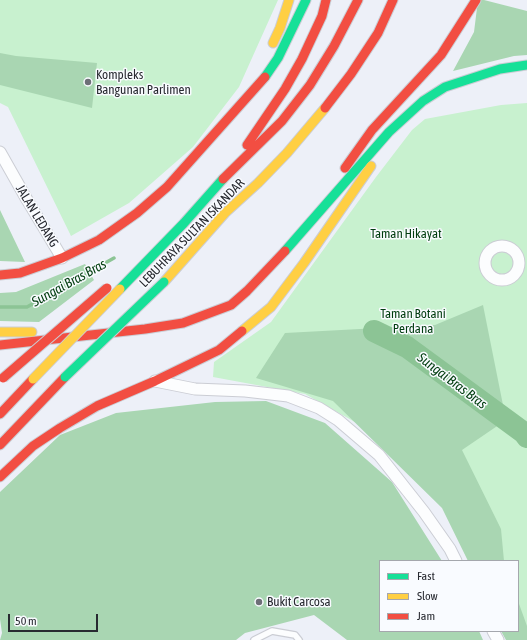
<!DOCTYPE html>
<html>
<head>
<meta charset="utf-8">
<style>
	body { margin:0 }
	#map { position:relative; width:527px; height:640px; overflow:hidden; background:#edf0f8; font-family:"Asap Condensed",sans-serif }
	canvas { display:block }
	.legend { position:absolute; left:379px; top:560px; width:140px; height:72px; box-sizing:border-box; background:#f9fbff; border:1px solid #a5a7ad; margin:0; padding:5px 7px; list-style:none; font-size:12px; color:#282a31 }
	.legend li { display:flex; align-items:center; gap:8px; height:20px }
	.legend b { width:20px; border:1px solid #a5a7ad }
	.scale { position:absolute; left:8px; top:614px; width:90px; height:18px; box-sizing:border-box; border:2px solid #282a31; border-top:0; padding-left:5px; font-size:12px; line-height:14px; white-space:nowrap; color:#282a31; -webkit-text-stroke:3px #f9fbff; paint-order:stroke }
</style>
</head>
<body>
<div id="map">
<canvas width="527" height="640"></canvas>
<ul class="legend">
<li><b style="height:5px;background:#16e098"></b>Fast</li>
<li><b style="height:5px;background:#ffcf43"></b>Slow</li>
<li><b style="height:5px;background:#f24e42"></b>Jam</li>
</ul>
<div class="scale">50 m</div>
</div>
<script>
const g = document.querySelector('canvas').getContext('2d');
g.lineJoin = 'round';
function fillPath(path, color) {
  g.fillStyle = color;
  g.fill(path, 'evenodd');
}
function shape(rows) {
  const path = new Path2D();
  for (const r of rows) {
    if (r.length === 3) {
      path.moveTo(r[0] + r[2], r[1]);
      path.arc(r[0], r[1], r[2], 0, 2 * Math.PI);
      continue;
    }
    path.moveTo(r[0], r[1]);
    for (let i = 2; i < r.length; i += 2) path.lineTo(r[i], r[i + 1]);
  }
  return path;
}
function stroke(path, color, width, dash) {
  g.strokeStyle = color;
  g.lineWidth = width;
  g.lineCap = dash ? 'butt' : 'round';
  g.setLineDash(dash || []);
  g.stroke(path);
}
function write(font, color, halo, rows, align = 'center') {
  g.font = font + ' "Asap Condensed",sans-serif';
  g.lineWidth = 3;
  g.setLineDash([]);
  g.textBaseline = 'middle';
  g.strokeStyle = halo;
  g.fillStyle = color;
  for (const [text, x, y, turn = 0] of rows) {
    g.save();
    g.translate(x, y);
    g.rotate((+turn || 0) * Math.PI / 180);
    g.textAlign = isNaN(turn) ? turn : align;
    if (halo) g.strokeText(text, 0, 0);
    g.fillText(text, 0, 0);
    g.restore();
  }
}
fillPath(shape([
	[0,0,278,0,239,87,193,147,129,203,71,236,8,107,0,103],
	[527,103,527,640,518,631,518,561,479,561,439,494,394,444,305,394,213,377,214,362,271,322,376,177,412,130,425,119,501,105]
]), '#c8f1cf');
fillPath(shape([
	[478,0,484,0,527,11,527,55,514,56,453,71,474,32],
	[0,53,16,56,97,63,92,108,0,85],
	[0,210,25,262,0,261],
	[85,264,94,280,39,322,0,321,0,293,16,292],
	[483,305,506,420,462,450,501,529,504,561,468,561,442,508,333,401,256,378,285,333,435,325],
	[266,401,325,423,392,482,442,561,380,561,380,631,479,631,483,640,347,640,314,615,245,633,236,640,0,640,2,633,0,619,0,492,60,435,116,413,215,402],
	[518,601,527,626,527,640,506,640,501,631,518,631]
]), '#a9d6b2');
stroke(shape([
	[0,307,27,307,114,258]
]), '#8cc495', 3.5);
stroke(shape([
	[374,331,407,347,524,433,527,437]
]), '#8cc495', 22);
const lane = shape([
	[254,640,272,631,295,635,299,640]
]);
const street = shape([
	[0,152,26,198,62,258],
	[502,263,17],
	[155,381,195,389,245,391,271,394,288,396,319,408,338,420,379,455,424,512,450,549,456,561],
	[493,631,498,640]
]);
const fast = shape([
	[265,77,278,58,306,0],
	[285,251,389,132,423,101,445,87,500,69,527,65],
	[120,289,184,223,223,179]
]);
const slow = shape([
	[273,43,280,28,289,0],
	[164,282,225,213,258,183,287,153,325,108],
	[242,331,271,307,304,263,371,166],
	[0,332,32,332]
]);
const jam = shape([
	[325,108,351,74,378,33,393,0],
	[247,145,285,89,302,59,322,16,326,0],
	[345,168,372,130,441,55,476,0],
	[223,179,282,121,310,85,334,46,358,0],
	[0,275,20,273,62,258,99,240,137,213,167,187,265,77],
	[0,345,145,329,183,323,231,305,247,291,285,251],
	[0,414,33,379],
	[0,445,65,377],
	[0,477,33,446,60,428,97,406,155,381,219,350,242,331]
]);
stroke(lane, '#cbcdd4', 8);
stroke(street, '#cbcdd4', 13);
stroke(fast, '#cbcdd4', 11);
stroke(slow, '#cbcdd4', 11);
stroke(jam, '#cbcdd4', 11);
stroke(lane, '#fcfdfe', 5.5);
stroke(street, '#fcfdfe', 11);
stroke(fast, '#16e098', 9);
stroke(slow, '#ffcf43', 9);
stroke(jam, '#f24e42', 9);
const fastBridge = shape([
	[65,377,164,282]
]);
const slowBridge = shape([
	[33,379,120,289]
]);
const jamBridge = shape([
	[3,378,107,288]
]);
stroke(fastBridge, '#cbcdd4', 11, []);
stroke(slowBridge, '#cbcdd4', 11, []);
stroke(jamBridge, '#cbcdd4', 11, []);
stroke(fastBridge, '#16e098', 9);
stroke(slowBridge, '#ffcf43', 9);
stroke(jamBridge, '#f24e42', 9);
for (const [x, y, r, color] of [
	[88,82,4,"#6d6f77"],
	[259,602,4,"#6d6f77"]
]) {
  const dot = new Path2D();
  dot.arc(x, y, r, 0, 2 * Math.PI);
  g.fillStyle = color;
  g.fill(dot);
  stroke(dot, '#f9fbff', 1.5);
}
write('13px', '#282a31', '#f9fbff', [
	["Kompleks",96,75],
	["Bangunan Parlimen",96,90],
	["Bukit Carcosa",267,602]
], 'left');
write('13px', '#282a31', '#f9fbff', [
	["JALAN LEDANG",37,216,59],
	["LEBUHRAYA SULTAN ISKANDAR",192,233,-46]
]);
write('13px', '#013d10', '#f9fbff', [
	["Taman Hikayat",406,234],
	["Taman Botani",413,314],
	["Perdana",413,329]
]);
write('italic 14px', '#023e10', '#f9fbff', [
	["Sungai Bras Bras",69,283,-29],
	["Sungai Bras Bras",452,381,37]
]);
</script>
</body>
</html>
